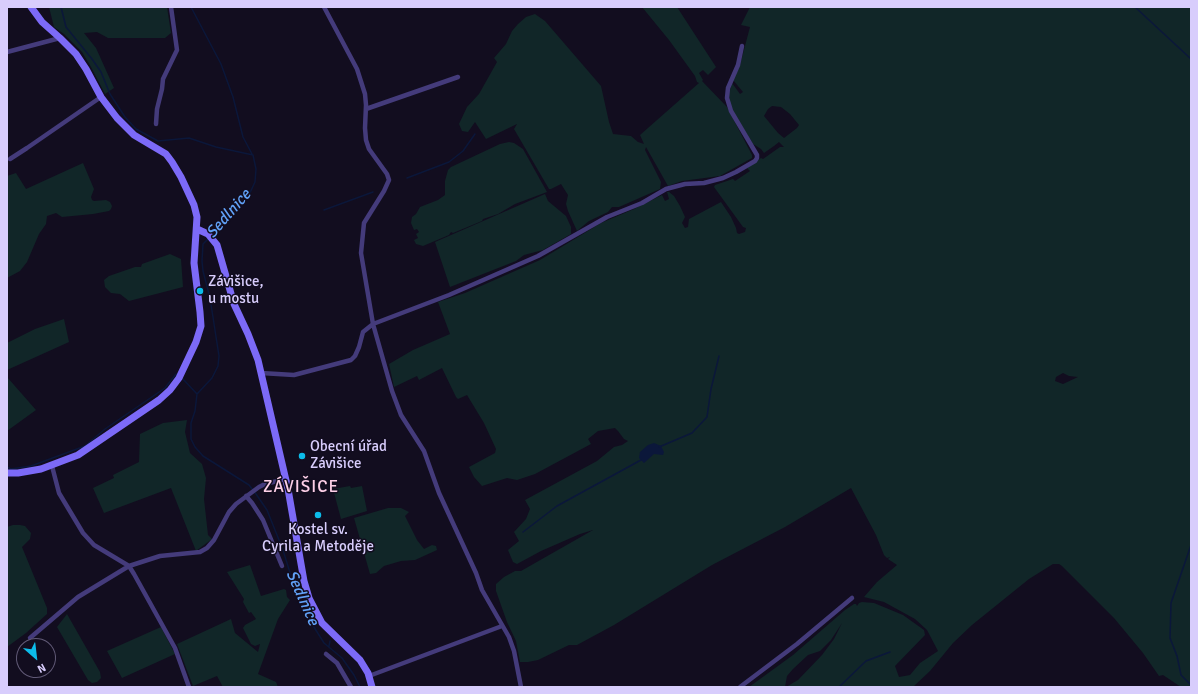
<!DOCTYPE html>
<html>
<head>
<meta charset="utf-8">
<style>
	body { margin:0 }
	#map { position:relative; width:1198px; height:694px; overflow:hidden; background:#120d1f; font-family:Signika,sans-serif }
	canvas { display:block }
	.frame { position:absolute; inset:0; border:8px solid #d8cdfc; pointer-events:none }
	.north { position:absolute; left:16px; top:638px; width:40px; height:40px; box-sizing:border-box; background:#120d1f; border:1px solid #615a77; border-radius:50%; rotate:152deg; font-size:11px; font-weight:700; line-height:16px; text-align:center; color:#d8cdfc }
	.north::after { content:''; display:block; margin:auto; width:14px; height:18px; background:#0cbcea; clip-path:polygon(50% 0,100% 100%,50% 72%,0 100%) }
</style>
</head>
<body>
<div id="map">
<canvas width="1198" height="694"></canvas>
<div class="frame"></div>
<div class="north">N</div>
</div>
<script>
const g = document.querySelector('canvas').getContext('2d');
g.lineJoin = 'round';
function fillPath(path, color) {
  g.fillStyle = color;
  g.fill(path, 'evenodd');
}
function shape(rows) {
  const path = new Path2D();
  for (const r of rows) {
    path.moveTo(r[0], r[1]);
    for (let i = 2; i < r.length; i += 2) path.lineTo(r[i], r[i + 1]);
  }
  return path;
}
function stroke(path, color, width, dash) {
  g.strokeStyle = color;
  g.lineWidth = width;
  g.lineCap = dash ? 'butt' : 'round';
  g.setLineDash(dash || []);
  g.stroke(path);
}
function write(font, color, halo, rows, align = 'center') {
  g.font = font + ' Signika,sans-serif';
  g.lineWidth = 3;
  g.setLineDash([]);
  g.textBaseline = 'middle';
  g.strokeStyle = halo;
  g.fillStyle = color;
  for (const [text, x, y, turn = 0] of rows) {
    g.save();
    g.translate(x, y);
    g.rotate((+turn || 0) * Math.PI / 180);
    g.textAlign = isNaN(turn) ? turn : align;
    if (halo) g.strokeText(text, 0, 0);
    g.fillText(text, 0, 0);
    g.restore();
  }
}
fillPath(shape([
	[49,7,167,7,171,33,165,38,108,38,97,32,84,33,96,48,114,88,105,94,91,67,82,52,64,34,54,27],
	[642,7,677,7,716,67,708,75,703,70,699,73,703,80,702,81,727,107,752,155,752,158,720,176,682,181,668,186,646,147,645,150,661,182,660,189,619,207,612,207,608,212,589,221,577,231,568,211,566,204,568,195,561,184,551,189,549,189,514,129,517,124,486,139,475,122,468,132,462,131,459,124,467,107,479,94,497,62,494,58,506,44,512,31,518,24,526,17,535,14,545,21,601,86,609,122,613,134,631,136,638,142,644,144,640,135,699,83,697,82,695,76,669,40],
	[750,7,1191,7,1191,687,1181,687,1163,675,1159,676,1143,653,1114,618,1062,566,1059,564,1053,564,1029,579,972,625,953,643,930,671,913,687,786,687,798,680,822,655,834,639,842,623,831,640,820,651,808,655,793,669,787,676,785,687,749,687,793,655,845,610,854,604,856,604,857,606,859,603,862,602,874,603,903,615,924,630,925,635,895,666,899,677,910,675,920,663,938,651,927,630,915,619,884,602,864,597,877,582,897,565,888,559,890,557,887,558,884,555,876,535,851,488,785,527,712,565,614,625,577,645,569,645,538,660,528,662,520,662,516,641,507,622,496,591,496,584,504,577,515,571,521,571,593,530,580,534,541,551,517,564,513,562,508,550,519,541,514,532,526,519,530,509,525,500,597,461,614,447,622,445,628,441,624,439,618,431,615,428,598,431,588,439,591,444,535,474,517,480,507,478,482,486,474,477,469,467,495,453,496,449,484,423,467,395,458,399,456,397,442,368,419,380,417,376,394,387,389,364,413,350,450,334,438,302,465,293,540,260,601,223,634,209,662,195,665,201,669,199,667,192,669,192,674,196,680,206,685,217,682,223,685,228,688,227,689,219,721,202,731,217,736,228,737,233,739,234,745,232,746,228,743,227,714,187,715,185,733,179,735,181,750,171,747,168,761,158,763,159,780,147,784,147,779,142,774,146,764,153,761,149,753,144,730,106,729,94,732,83,740,94,743,92,733,80,740,65,750,27,741,25],
	[772,106,781,107,790,114,799,125,797,128,784,138,778,133,764,116,768,109],
	[1063,373,1069,376,1078,377,1063,384,1055,381,1056,377],
	[509,142,514,143,523,149,547,192,515,204,498,214,483,219,482,221,453,233,451,232,449,235,423,246,416,244,414,240,418,238,416,234,419,232,417,229,414,230,411,223,412,217,416,214,420,207,438,200,445,195,445,181,448,170,451,167,500,144],
	[83,163,94,189,91,197,92,200,94,201,106,200,110,202,112,206,111,209,109,211,93,214,62,217,56,213,47,216,46,224,39,234,27,262,20,271,7,278,7,176,16,173,26,189],
	[545,194,548,201,566,216,571,227,571,234,543,250,524,255,516,261,450,287,435,242],
	[170,254,181,259,183,287,129,301,120,294,111,293,105,287,104,280,109,276,135,267,141,267,142,264],
	[64,319,69,342,7,370,7,343,35,329],
	[7,377,36,410,7,431],
	[187,420,185,432,190,453,202,464,206,478,204,499,208,535,212,539,196,551,171,488,104,513,93,488,114,478,113,475,139,462,140,434,163,423],
	[350,486,351,488,362,486,367,511,341,519,333,489],
	[388,508,401,508,409,512,405,516,417,540,424,549,432,545,436,546,437,550,415,560,401,561,384,566,376,573,370,574,354,518],
	[13,525,20,525,25,526,31,533,30,539,22,547,47,608,47,614,26,633,7,647,7,527],
	[250,565,261,596,284,589,286,590,287,597,290,600,278,619,258,674,276,682,278,687,223,687,217,676,193,686,177,644,231,619,235,633,258,652,260,644,255,646,251,644,243,628,245,625,256,619,251,612,249,613,243,602,244,599,227,572],
	[67,614,100,672,101,678,97,682,92,683,88,680,57,627],
	[161,627,175,654,122,678,107,651]
]), '#112628');
fillPath(shape([
	[654,443,661,446,664,452,663,455,654,454,644,463,639,458,640,452,648,445]
]), '#0b173a');
stroke(shape([
	[61,7,66,27,92,59,101,72,110,94,125,117,136,129,158,141,189,138,216,147,253,155,256,169,255,182,248,197,232,216,212,236],
	[191,7,221,64,233,97,243,137,252,154],
	[1135,7,1191,59],
	[407,178,449,162,463,151,475,134],
	[324,210,373,192],
	[209,238,203,244,202,261,203,271,210,298,219,356,218,366,212,378,197,394,195,411,191,423,191,439,195,447,203,456,249,485,256,494,267,510,283,550,295,589,307,616,324,643,342,658,354,675,360,687],
	[182,378,197,394],
	[659,447,692,433,707,417,711,389,719,356],
	[7,467,11,469,31,466,85,446,105,429,165,388,176,374,179,376],
	[523,532,557,506,641,460],
	[1191,545,1171,603,1170,638,1177,656,1181,675,1191,685],
	[329,646,330,641],
	[839,687,866,661,890,652]
]), '#0b173a', 1.5);
stroke(shape([
	[324,7,357,69,365,94,366,105,365,128,366,140,369,149,387,174,389,180,384,191,364,223,361,253,373,324,392,391,401,415,424,451,439,493,476,573,482,590,509,637,514,651,521,687],
	[7,52,60,38],
	[366,109,458,77],
	[156,124,157,109,162,89,163,79,177,50,171,7],
	[10,159,27,148,101,97],
	[261,373,294,375,351,360,355,356,359,347,363,332,373,324,449,295,538,256,607,217,642,203,666,189,685,184,704,183,723,178,736,172,755,161,757,158,757,155,731,111,727,98,728,88,738,65,742,46],
	[52,466,59,493,83,533,94,545,129,566,134,574,175,648,189,687],
	[246,496,252,503,263,520,282,566],
	[30,638,78,597,129,566,160,556,200,552,207,548,214,540,229,512,236,504,259,487,265,484,286,479],
	[326,654,337,663,351,687],
	[369,676,502,626],
	[740,687,797,644,852,598]
]), '#443b7b', 4.5);
stroke(shape([
	[197,229,208,234,217,245,234,304,248,334,258,360,288,489,304,581,309,598,322,623,360,660,368,673,372,687],
	[7,473,18,473,41,469,78,455,159,400,170,390,179,378,196,342,201,326,200,312,194,263,197,217,194,205,181,177,172,162,166,154,134,135,117,118,101,97,86,69,76,54,60,38,42,22,31,7]
]), '#7c6af7', 7);
for (const [x, y, r, color] of [
	[200,291,4,"#0cbcea"],
	[302,456,4,"#0cbcea"],
	[318,515,4,"#0cbcea"]
]) {
  const dot = new Path2D();
  dot.arc(x, y, r, 0, 2 * Math.PI);
  g.fillStyle = color;
  g.fill(dot);
  stroke(dot, '#120d1f', 1.5);
}
write('15px', '#d8cdfc', '#120d1f', [
	["Závišice,",208,282],
	["u mostu",208,299],
	["Obecní úřad",310,447],
	["Závišice",310,464],
	["Kostel sv.",318,530,"center"],
	["Cyrila a Metoděje",318,547,"center"]
], 'left');
write('italic 16px', '#61a1f7', '#120d1f', [
	["Sedlnice",229,214,-49],
	["Sedlnice",302,598,66]
]);
g.letterSpacing = '1px';
write('17px', '#fdcfe7', '#120d1f', [
	["ZÁVIŠICE",301,488]
]);
g.letterSpacing = '0px';
</script>
</body>
</html>
